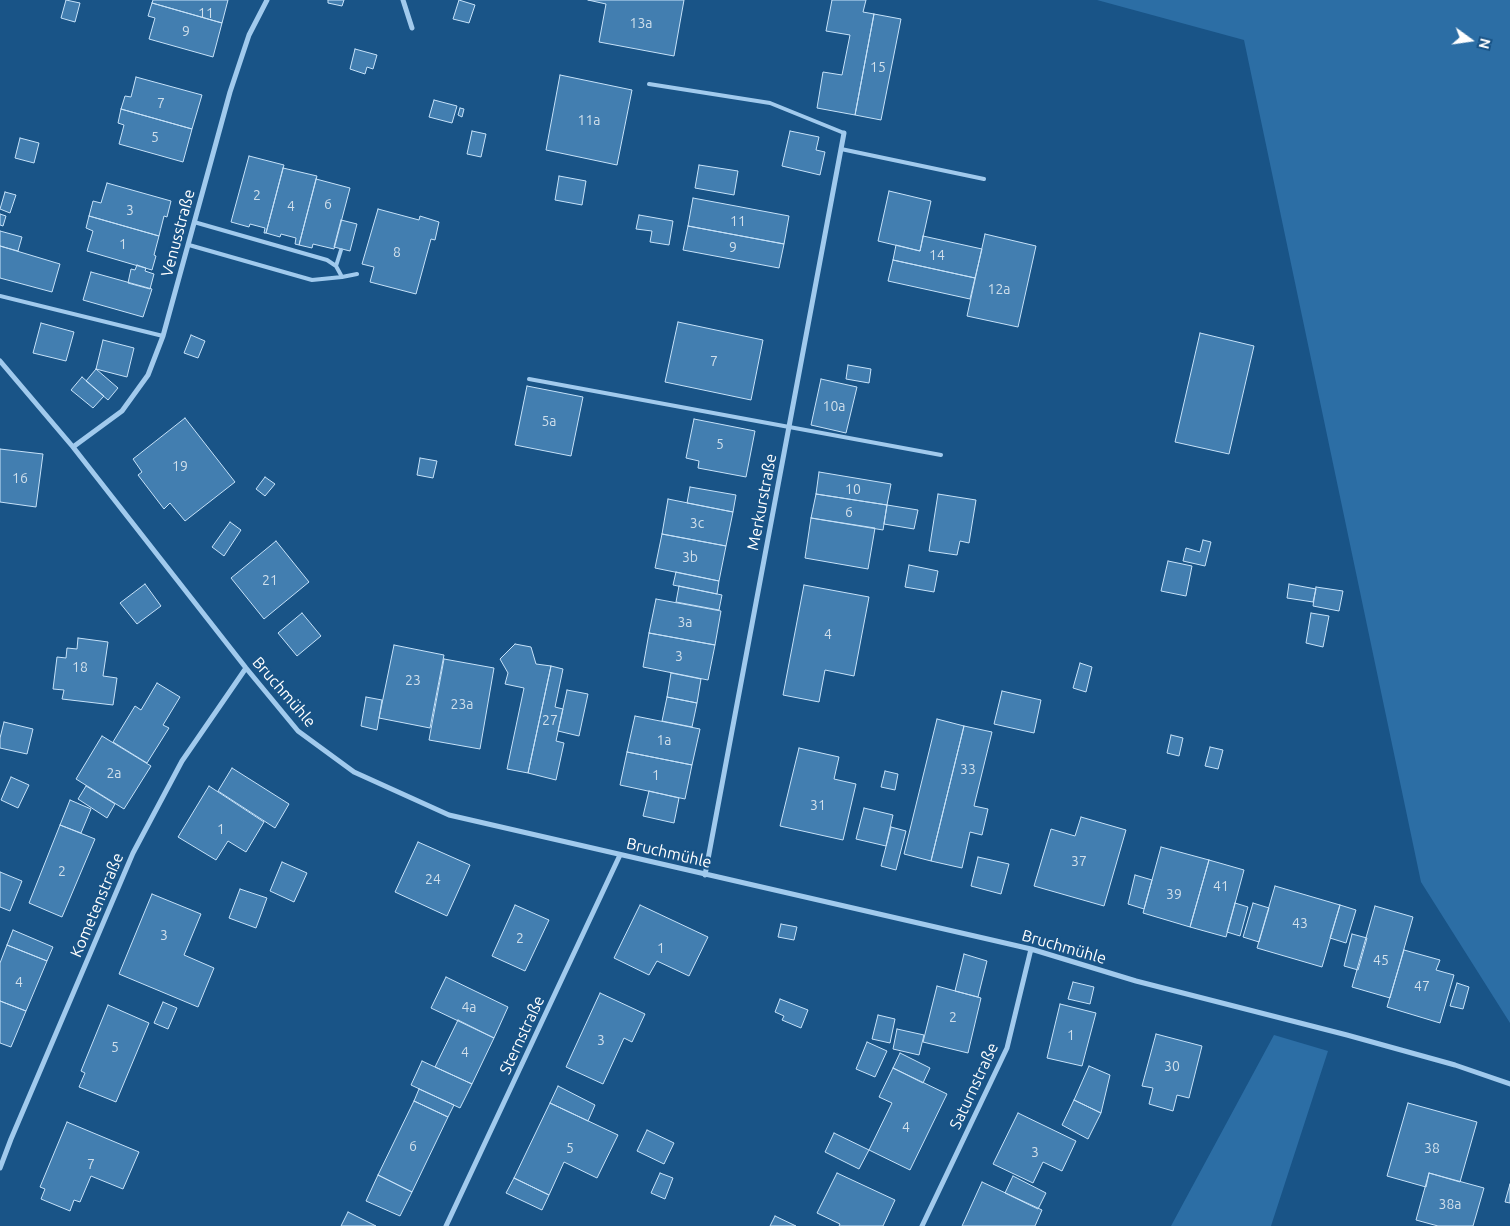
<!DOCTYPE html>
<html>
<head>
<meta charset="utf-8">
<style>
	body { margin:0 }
	#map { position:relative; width:1510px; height:1226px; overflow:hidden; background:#195487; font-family:Ubuntu,sans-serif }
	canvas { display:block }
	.north { position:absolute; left:1445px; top:15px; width:50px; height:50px; -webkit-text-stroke:4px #195487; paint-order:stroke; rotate:104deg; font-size:14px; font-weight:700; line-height:20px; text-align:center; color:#fff }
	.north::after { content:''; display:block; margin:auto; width:18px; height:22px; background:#fff; clip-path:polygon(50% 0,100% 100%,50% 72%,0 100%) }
</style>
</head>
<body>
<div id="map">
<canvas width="1510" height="1226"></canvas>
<div class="north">N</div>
</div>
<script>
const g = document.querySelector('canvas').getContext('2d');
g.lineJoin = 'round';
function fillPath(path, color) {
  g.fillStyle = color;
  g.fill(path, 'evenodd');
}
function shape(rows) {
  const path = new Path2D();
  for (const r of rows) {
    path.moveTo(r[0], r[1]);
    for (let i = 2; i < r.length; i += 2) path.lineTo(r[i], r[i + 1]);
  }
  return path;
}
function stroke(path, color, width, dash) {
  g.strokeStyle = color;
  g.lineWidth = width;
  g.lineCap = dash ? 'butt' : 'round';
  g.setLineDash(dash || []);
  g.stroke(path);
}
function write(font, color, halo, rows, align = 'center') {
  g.font = font + ' Ubuntu,sans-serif';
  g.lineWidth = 4.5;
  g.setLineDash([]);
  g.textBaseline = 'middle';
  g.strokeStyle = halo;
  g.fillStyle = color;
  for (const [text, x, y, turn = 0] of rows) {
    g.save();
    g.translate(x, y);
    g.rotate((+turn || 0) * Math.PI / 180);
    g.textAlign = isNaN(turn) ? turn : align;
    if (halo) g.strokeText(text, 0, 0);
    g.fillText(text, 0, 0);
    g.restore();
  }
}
fillPath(shape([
	[1097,0,1510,0,1510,1023,1421,882,1244,40],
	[1274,1035,1328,1051,1271,1226,1171,1226]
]), '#2c6ea5');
const building = shape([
	[66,0,80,3,75,22,61,18,66,0],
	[153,0,228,0,222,23,152,3,153,0],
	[328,0,344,0,342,6,328,3,328,0],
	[459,0,475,5,469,23,453,19,459,0],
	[588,0,684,0,674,56,599,42,606,4,588,0],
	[832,0,866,0,863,12,874,14,855,115,817,108,823,72,842,75,850,35,826,31,832,0],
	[152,3,222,23,213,57,149,39,155,18,148,16,152,3],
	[874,14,901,19,881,120,855,115,874,14],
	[355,49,377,55,373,69,367,67,365,74,350,69,355,49],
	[560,75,632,90,617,165,546,150,560,75],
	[136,77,202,95,192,129,121,109,125,96,131,97,136,77],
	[434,100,457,106,452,123,429,117,434,100],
	[460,108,464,109,462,117,458,115,460,108],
	[121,109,192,129,183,162,119,144,124,125,118,123,121,109],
	[472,131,486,134,481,157,467,154,472,131],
	[790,131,819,137,816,150,825,152,820,175,782,166,790,131],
	[20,138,39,143,34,163,15,158,20,138],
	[249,156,284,165,266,233,264,233,265,228,250,224,249,227,231,222,249,156],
	[699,165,738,171,734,195,695,188,699,165],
	[283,168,317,176,299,245,295,244,296,238,281,234,280,237,266,233,283,168],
	[559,176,586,181,582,205,555,200,559,176],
	[316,179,350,188,334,249,313,244,312,248,299,245,316,179],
	[107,183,171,201,167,217,164,216,159,236,89,216,93,201,101,203,107,183],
	[889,191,931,201,920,251,878,241,889,191],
	[5,192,16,195,10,213,0,209,5,192],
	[693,198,789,216,784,244,688,226,693,198],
	[378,209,419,220,420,216,439,222,435,240,431,239,416,294,370,282,374,267,362,264,378,209],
	[0,214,6,216,3,226,0,225,0,214],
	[639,215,673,221,669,245,650,242,652,231,636,229,639,215],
	[89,216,159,236,154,255,156,256,152,270,87,251,93,231,86,228,89,216],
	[341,220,357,224,350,251,334,247,341,220],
	[688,226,784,244,779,268,683,250,688,226],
	[0,231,22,237,18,251,0,246,0,231],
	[985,234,1036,246,1018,327,967,316,985,234],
	[923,236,982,249,975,278,893,260,896,245,920,251,923,236],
	[0,246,60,264,52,292,0,278,0,246],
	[893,260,975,278,970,299,888,281,893,260],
	[137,265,146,268,145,271,154,274,150,289,128,283,131,269,135,270,137,265],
	[91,272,152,289,143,317,83,300,91,272],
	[678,322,763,340,751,400,665,382,678,322],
	[41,323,74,332,66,361,33,353,41,323],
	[1200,333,1254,346,1229,454,1175,442,1200,333],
	[191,335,205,341,198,358,184,353,191,335],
	[103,340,134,348,127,377,96,369,103,340],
	[848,365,871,369,869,383,846,379,848,365],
	[96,369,118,388,108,400,86,381,96,369],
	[82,377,104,396,93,408,71,390,82,377],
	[821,379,857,387,846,433,811,425,821,379],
	[527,386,583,397,571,456,515,445,527,386],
	[185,418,235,482,185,521,170,503,164,509,138,475,142,472,133,459,185,418],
	[694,419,755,431,746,477,698,468,699,461,686,458,694,419],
	[0,449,43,454,36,507,0,502,0,449],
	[420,458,437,461,433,478,417,475,420,458],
	[819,472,891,484,887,505,816,494,819,472],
	[265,477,275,484,265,496,256,489,265,477],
	[690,487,736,495,733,512,687,503,690,487],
	[816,494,887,505,883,530,811,518,816,494],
	[938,494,976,500,969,543,960,541,957,555,929,551,938,494],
	[668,499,733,512,726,546,662,534,668,499],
	[887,505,918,510,914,529,884,524,887,505],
	[811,518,875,528,868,569,805,558,811,518],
	[230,522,241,530,224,556,212,547,230,522],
	[662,534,726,546,719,581,655,568,662,534],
	[1203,540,1211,542,1205,566,1183,561,1186,548,1200,552,1203,540],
	[276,541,309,582,264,619,231,578,276,541],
	[1168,561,1192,566,1186,596,1161,591,1168,561],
	[909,565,938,571,934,592,905,587,909,565],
	[676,572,719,581,717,594,673,585,676,572],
	[145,584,161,606,137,624,120,603,145,584],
	[1289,584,1316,589,1313,602,1287,598,1289,584],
	[804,585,869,597,854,676,825,670,819,702,783,695,804,585],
	[679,586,722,595,719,610,676,602,679,586],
	[1316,587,1343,591,1339,611,1313,606,1316,587],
	[656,599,721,611,715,645,649,633,656,599],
	[302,613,321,636,297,656,278,633,302,613],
	[1311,613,1329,616,1323,647,1306,643,1311,613],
	[649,633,715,645,708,680,643,667,649,633],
	[78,638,108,642,103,676,117,678,113,705,62,699,64,690,53,689,57,657,66,658,67,648,77,649,78,638],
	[515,644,531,647,536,664,551,666,528,773,507,769,524,688,505,684,508,673,500,659,515,644],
	[394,645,444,655,430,728,379,718,394,645],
	[444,659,494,668,480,749,429,740,444,659],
	[1080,663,1092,667,1086,692,1073,688,1080,663],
	[551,666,563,669,555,707,563,709,556,741,564,743,556,780,528,773,551,666],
	[671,673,701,679,697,703,667,697,671,673],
	[157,683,180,697,163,725,169,728,147,763,113,742,135,706,141,710,157,683],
	[567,690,588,694,579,736,558,731,567,690],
	[1002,691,1041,700,1034,733,994,724,1002,691],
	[366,697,382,700,377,730,361,726,366,697],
	[667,697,697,703,692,727,662,721,667,697],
	[635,716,700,729,692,765,627,752,635,716],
	[937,719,964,726,931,861,904,854,937,719],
	[4,722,33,729,27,754,0,748,0,738,4,722],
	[964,726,992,732,974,806,988,809,982,835,970,832,962,868,931,861,964,726],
	[1171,735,1183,738,1179,756,1167,753,1171,735],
	[102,736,151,766,124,809,76,779,102,736],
	[1210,747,1223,750,1218,769,1205,766,1210,747],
	[799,748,839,757,834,779,856,784,843,840,780,826,799,748],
	[627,752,692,765,685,799,620,785,627,752],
	[232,768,289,804,275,828,218,791,232,768],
	[885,771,898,774,895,790,881,787,885,771],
	[11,777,29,785,18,808,1,800,11,777],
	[86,786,115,804,107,818,78,799,86,786],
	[209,786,264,822,246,852,228,841,216,860,178,837,209,786],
	[649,791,679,798,674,823,643,816,649,791],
	[70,800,91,809,81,833,60,825,70,800],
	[864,808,893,815,886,846,856,839,864,808],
	[1081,817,1126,830,1104,906,1034,886,1051,829,1075,836,1081,817],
	[60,825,95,839,62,917,29,903,60,825],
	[891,827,906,831,896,870,881,866,891,827],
	[418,842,470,865,447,916,395,892,418,842],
	[1161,847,1209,860,1190,927,1143,913,1161,847],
	[978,857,1009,864,1001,894,971,886,978,857],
	[1209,860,1244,870,1226,937,1190,927,1209,860],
	[282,862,307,873,294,902,270,891,282,862],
	[0,872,22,881,10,911,0,907,0,872],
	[1135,875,1152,880,1144,909,1128,904,1135,875],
	[1275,886,1340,905,1322,967,1257,948,1275,886],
	[240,889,267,898,256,928,229,918,240,889],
	[152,894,201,914,184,955,214,968,198,1007,119,974,152,894],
	[1235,903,1248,907,1240,936,1227,932,1235,903],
	[1253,903,1269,908,1259,942,1243,937,1253,903],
	[515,905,549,920,525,971,492,956,515,905],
	[640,905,708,937,689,976,657,961,649,975,614,958,640,905],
	[1340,905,1356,910,1346,943,1330,938,1340,905],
	[1375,906,1413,917,1390,998,1352,987,1375,906],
	[781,924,797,927,794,940,778,937,781,924],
	[13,930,53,947,47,961,7,945,13,930],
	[1352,934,1367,938,1358,970,1344,966,1352,934],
	[7,945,47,961,26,1011,0,1001,0,963,7,945],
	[1404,950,1440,960,1436,970,1454,975,1440,1023,1387,1007,1404,950],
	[964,954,987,961,978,997,955,991,964,954],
	[446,977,508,1007,494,1038,431,1008,446,977],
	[1073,982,1094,987,1090,1004,1068,999,1073,982],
	[1457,983,1469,987,1463,1009,1450,1006,1457,983],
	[937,986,981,998,968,1053,923,1042,937,986],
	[600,993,645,1014,632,1042,624,1038,603,1084,566,1067,600,993],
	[780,999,808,1010,801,1028,782,1020,784,1016,775,1012,780,999],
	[0,1001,26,1011,11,1047,0,1043,0,1001],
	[163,1002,177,1008,168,1029,154,1023,163,1002],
	[1060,1004,1096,1013,1082,1066,1047,1058,1060,1004],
	[108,1005,149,1023,116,1102,79,1087,85,1073,81,1071,108,1005],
	[878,1015,895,1019,890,1043,872,1039,878,1015],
	[458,1020,494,1038,472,1084,435,1067,458,1020],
	[897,1029,924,1035,919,1055,893,1049,897,1029],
	[1156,1034,1202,1046,1189,1098,1177,1095,1173,1111,1149,1104,1153,1088,1142,1086,1156,1034],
	[867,1042,887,1051,875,1077,856,1069,867,1042],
	[900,1053,930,1068,923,1083,893,1068,900,1053],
	[422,1061,472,1084,460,1108,411,1085,422,1061],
	[1089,1066,1110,1075,1101,1113,1074,1100,1089,1066],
	[893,1068,947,1094,910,1170,869,1150,892,1103,879,1097,893,1068],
	[558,1086,595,1105,588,1121,550,1103,558,1086],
	[419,1089,454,1105,448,1117,414,1101,419,1089],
	[1074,1100,1101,1113,1088,1139,1062,1125,1074,1100],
	[414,1101,448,1117,412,1192,378,1175,414,1101],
	[550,1103,618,1135,597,1178,564,1162,549,1195,514,1178,550,1103],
	[1408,1103,1477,1122,1460,1182,1429,1173,1426,1187,1387,1176,1408,1103],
	[1018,1113,1076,1141,1062,1171,1043,1162,1033,1183,993,1164,1018,1113],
	[67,1122,139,1152,123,1189,91,1176,80,1202,74,1200,70,1211,41,1199,45,1189,40,1187,67,1122],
	[647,1130,674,1143,664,1164,637,1151,647,1130],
	[834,1133,869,1150,859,1169,825,1152,834,1133],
	[660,1173,673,1178,665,1199,651,1193,660,1173],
	[837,1173,895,1200,883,1226,839,1226,840,1224,817,1213,837,1173],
	[1429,1173,1484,1188,1473,1226,1438,1226,1416,1220,1429,1173],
	[378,1175,412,1192,400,1216,366,1201,378,1175],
	[1013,1176,1046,1193,1038,1209,1005,1193,1013,1176],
	[514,1178,549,1195,542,1210,506,1193,514,1178],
	[982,1182,1042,1210,1035,1226,962,1226,982,1182],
	[1510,1184,1510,1203,1505,1202,1510,1184],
	[348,1212,376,1226,341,1226,348,1212],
	[775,1216,796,1226,770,1226,775,1216]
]);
fillPath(building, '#427eb0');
stroke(building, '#c6e2f9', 1);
stroke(shape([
	[649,84,770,103,844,133],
	[841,149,984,179],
	[194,222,327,260,336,266,342,277],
	[189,245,312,280,342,277,357,274],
	[336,266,341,250],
	[0,296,163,336],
	[529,379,941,455]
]), '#a1caed', 4);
stroke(shape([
	[403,0,412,28],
	[0,361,73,447,246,668,298,731,354,772,449,815,1031,949,1136,981,1347,1035,1455,1065,1510,1084],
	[73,447,122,411,148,375,163,336,230,92,249,35,267,0],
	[705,875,844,133],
	[0,1168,11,1139,133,853,182,761,246,668],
	[446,1226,620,855],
	[922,1226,1007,1048,1031,949]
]), '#a1caed', 5);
write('14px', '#d0dfeb', null, [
	["11",206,13],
	["13a",641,23],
	["9",186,31],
	["15",878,67],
	["7",161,103],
	["11a",589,120],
	["5",155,137],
	["2",257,195],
	["6",328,204],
	["4",291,206],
	["3",130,210],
	["11",738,221],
	["1",123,244],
	["9",733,247],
	["8",397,252],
	["14",937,255],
	["12a",999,289],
	["7",714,361],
	["10a",834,406],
	["5a",549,421],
	["5",720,444],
	["19",180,466],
	["16",20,478],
	["10",853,489],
	["6",849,512],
	["3c",697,523],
	["3b",690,557],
	["21",270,580],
	["3a",685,622],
	["4",828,634],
	["3",679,656],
	["18",80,667],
	["23",413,680],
	["23a",462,704],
	["27",550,720],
	["1a",664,740],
	["33",968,769],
	["2a",114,773],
	["1",656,775],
	["31",818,805],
	["1",221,829],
	["37",1079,861],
	["2",62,871],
	["24",433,879],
	["41",1221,886],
	["39",1174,894],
	["43",1300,923],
	["3",164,935],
	["2",520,938],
	["1",661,948],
	["45",1381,960],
	["4",19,982],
	["47",1422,986],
	["4a",469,1007],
	["2",953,1017],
	["1",1071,1035],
	["3",601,1040],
	["5",115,1047],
	["4",465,1052],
	["30",1172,1066],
	["4",906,1127],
	["6",413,1146],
	["5",570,1148],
	["38",1432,1148],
	["3",1035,1152],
	["7",91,1164],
	["38a",1450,1204]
]);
write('16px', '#fff', '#195487', [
	["Venusstraße",178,233,-75],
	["Merkurstraße",762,502,-79],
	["Bruchmühle",284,692,49],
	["Bruchmühle",669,853,13],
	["Kometenstraße",97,905,-67],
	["Bruchmühle",1064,947,16],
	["Sternstraße",522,1035,-65],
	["Saturnstraße",974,1086,-65]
]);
</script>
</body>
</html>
